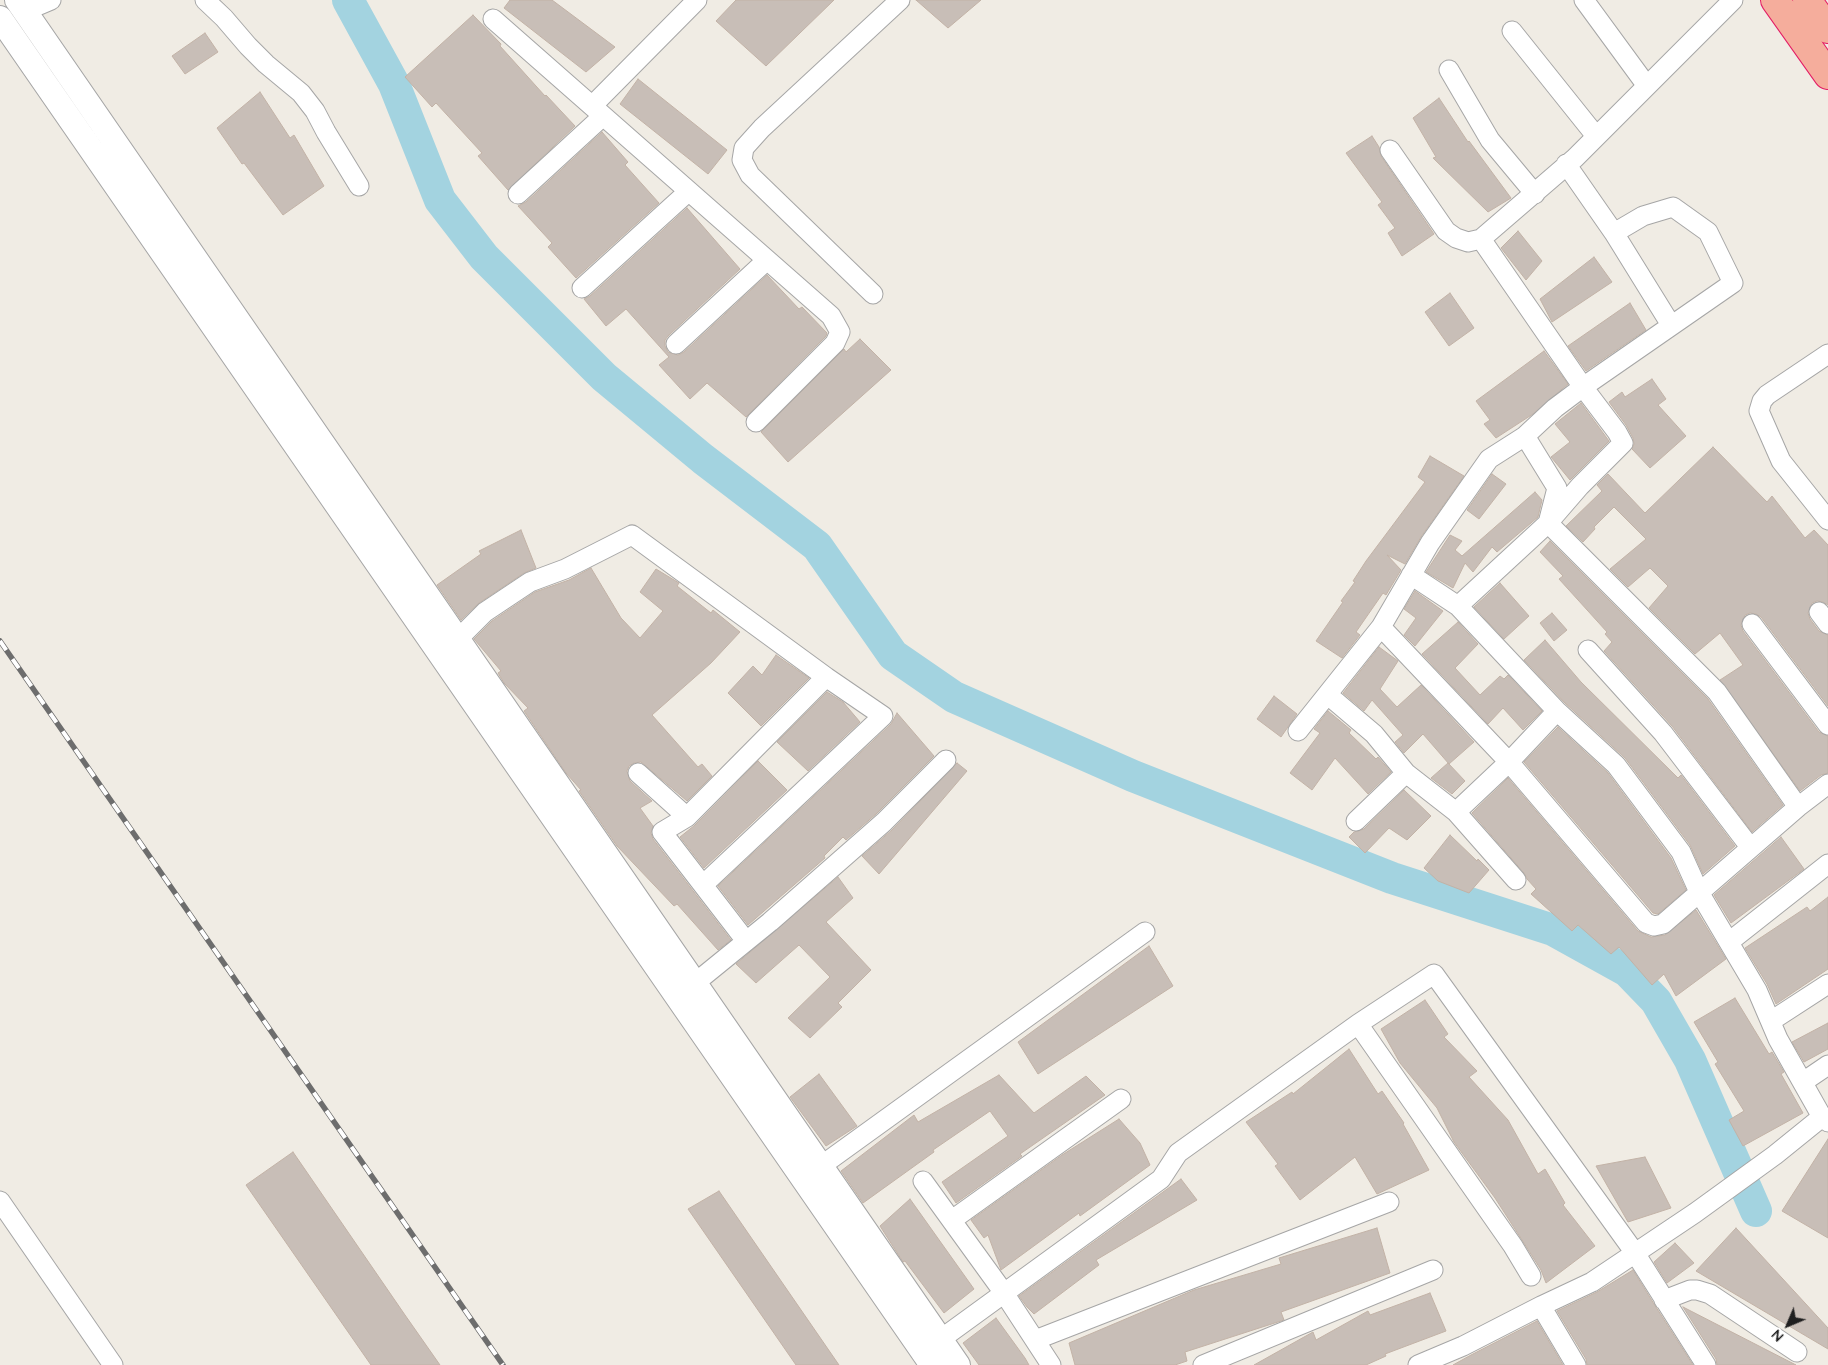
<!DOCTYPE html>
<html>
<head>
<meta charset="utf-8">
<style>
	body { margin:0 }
	#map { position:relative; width:1828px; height:1365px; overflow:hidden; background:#f0ece4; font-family:Quicksand,sans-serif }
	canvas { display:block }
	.north { position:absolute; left:1763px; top:1300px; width:50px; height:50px; -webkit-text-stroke:4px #fff; paint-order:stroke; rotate:225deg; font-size:14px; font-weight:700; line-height:20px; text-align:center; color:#1f1f1f }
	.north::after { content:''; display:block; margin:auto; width:18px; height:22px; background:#1f1f1f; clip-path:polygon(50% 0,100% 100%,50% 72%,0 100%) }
</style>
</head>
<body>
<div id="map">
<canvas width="1828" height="1365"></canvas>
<div class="north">N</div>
</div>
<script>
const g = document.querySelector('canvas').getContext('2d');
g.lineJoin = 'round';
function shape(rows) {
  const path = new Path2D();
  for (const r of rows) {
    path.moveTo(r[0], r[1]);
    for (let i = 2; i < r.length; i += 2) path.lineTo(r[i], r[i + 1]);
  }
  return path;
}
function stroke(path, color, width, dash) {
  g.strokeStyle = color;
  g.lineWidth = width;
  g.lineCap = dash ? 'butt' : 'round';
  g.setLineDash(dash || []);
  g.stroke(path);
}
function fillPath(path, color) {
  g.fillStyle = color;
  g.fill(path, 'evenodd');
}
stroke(shape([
	[348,0,394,84,440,200,484,257,604,377,703,459,817,546,893,655,954,697,1133,776,1392,878,1553,930,1627,971,1656,1001,1690,1060,1756,1211]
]), '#a3d3e0', 32);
const building = shape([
	[510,0,552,0,615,47,586,72,504,8,510,0],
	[736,0,834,0,766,66,716,21,736,0],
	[916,0,981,0,948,28,916,0],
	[473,15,501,44,500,46,545,96,546,95,575,126,508,190,478,156,482,153,436,103,432,107,405,77,473,15],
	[205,33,218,52,185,74,172,56,205,33],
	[638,79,727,150,708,174,620,104,638,79],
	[260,92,290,138,294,135,324,186,283,215,244,163,242,164,217,128,260,92],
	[1439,98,1468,142,1469,141,1511,198,1488,212,1433,158,1436,157,1413,118,1439,98],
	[602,132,628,162,625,165,659,203,576,278,548,247,552,243,518,206,526,202,602,132],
	[1372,136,1379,147,1381,156,1434,234,1402,256,1388,233,1395,228,1378,205,1382,202,1346,153,1372,136],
	[687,208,740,269,668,336,665,340,665,346,668,352,678,355,684,352,767,275,799,309,802,307,827,333,826,336,746,417,707,383,690,399,659,365,669,357,626,309,606,326,584,299,590,296,687,208],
	[1518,231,1542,261,1526,280,1501,248,1518,231],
	[1594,257,1612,282,1552,322,1540,299,1594,257],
	[1450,293,1474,328,1449,346,1425,312,1450,293],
	[1630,303,1646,330,1586,371,1568,346,1630,303],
	[860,339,891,370,788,462,761,432,844,349,846,352,860,339],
	[1544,351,1568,384,1533,414,1496,438,1484,424,1490,420,1476,401,1544,351],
	[1652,379,1666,399,1658,405,1686,436,1650,468,1632,449,1634,444,1633,438,1626,425,1609,402,1622,392,1625,397,1652,379],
	[1581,403,1609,441,1570,480,1551,457,1570,442,1555,424,1581,403],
	[1713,447,1767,502,1772,496,1805,538,1814,530,1828,545,1828,605,1823,602,1817,601,1812,603,1808,613,1810,619,1819,631,1828,635,1828,706,1761,617,1756,614,1750,613,1745,615,1741,625,1743,631,1819,732,1828,736,1828,773,1821,775,1800,791,1720,680,1743,665,1720,633,1695,654,1649,608,1668,586,1650,568,1628,587,1610,569,1646,539,1614,507,1594,527,1595,529,1583,542,1566,526,1602,491,1597,485,1608,474,1645,513,1713,447],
	[1430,456,1464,476,1421,537,1405,564,1387,555,1401,570,1386,595,1383,593,1356,632,1360,635,1342,658,1316,641,1343,602,1341,601,1355,582,1353,581,1366,561,1425,482,1418,477,1430,456],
	[1492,474,1506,484,1479,519,1467,510,1492,474],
	[1535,492,1542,500,1538,517,1497,552,1492,547,1473,572,1465,563,1453,588,1426,572,1450,535,1462,541,1455,550,1462,556,1535,492],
	[521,530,536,568,524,573,479,603,461,620,437,585,481,554,479,551,521,530],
	[1550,541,1708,699,1783,805,1752,832,1672,726,1604,651,1612,642,1605,634,1607,632,1559,579,1563,576,1540,552,1550,541],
	[591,568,621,618,640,638,663,611,640,592,656,569,679,583,677,586,711,613,713,610,740,632,711,663,652,715,698,767,702,764,712,776,687,801,641,762,634,763,629,766,627,771,630,781,652,801,640,808,653,826,651,833,653,839,731,940,718,950,677,904,674,906,617,846,579,791,581,790,566,773,524,711,528,708,504,683,498,673,501,671,474,639,492,621,535,592,569,580,591,568],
	[1500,583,1529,616,1504,639,1474,607,1500,583],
	[1415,591,1443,611,1415,646,1404,635,1416,618,1404,609,1415,591],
	[1552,613,1567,630,1554,641,1540,623,1552,613],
	[1458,622,1478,644,1455,668,1480,695,1500,676,1504,679,1508,675,1542,711,1523,730,1503,708,1488,724,1422,654,1458,622],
	[1545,640,1581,682,1678,778,1681,775,1735,846,1703,874,1690,845,1625,758,1565,703,1524,660,1545,640],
	[1379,647,1398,661,1380,689,1397,707,1421,685,1474,742,1449,764,1423,734,1404,753,1395,742,1403,735,1372,700,1364,711,1343,693,1379,647],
	[776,655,809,678,761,726,728,693,753,666,762,675,776,655],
	[827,692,843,702,860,722,808,771,777,742,827,692],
	[1274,696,1297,714,1281,737,1257,719,1274,696],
	[1328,711,1351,730,1349,733,1376,759,1378,757,1391,772,1368,794,1335,758,1312,790,1290,773,1320,733,1314,729,1328,711],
	[897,713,934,756,876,814,846,840,843,837,824,856,825,858,748,925,718,886,891,724,897,713],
	[1558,727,1608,773,1671,858,1686,890,1658,914,1653,913,1524,762,1558,727],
	[758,761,787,790,704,868,680,837,695,825,758,761],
	[957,763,967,771,879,874,862,856,892,830,957,763],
	[1448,763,1465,781,1452,794,1431,778,1448,763],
	[1508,778,1638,931,1651,937,1665,935,1696,910,1726,959,1676,996,1664,974,1652,985,1619,947,1611,954,1578,925,1572,931,1531,894,1536,889,1527,879,1524,873,1472,813,1508,778],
	[1404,790,1431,816,1407,840,1389,828,1365,853,1349,837,1354,832,1364,829,1404,790],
	[1450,835,1477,861,1478,859,1489,870,1469,893,1438,881,1424,868,1450,835],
	[1781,837,1804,869,1731,923,1714,895,1781,837],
	[838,877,853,898,826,922,871,970,838,1003,842,1007,810,1038,788,1018,830,977,799,945,756,983,736,964,838,877],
	[1828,897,1828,969,1776,1004,1767,984,1745,948,1807,907,1810,911,1828,897],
	[1149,946,1173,986,1038,1074,1018,1042,1149,946],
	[1735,998,1769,1054,1772,1052,1784,1072,1781,1074,1803,1113,1743,1146,1729,1120,1744,1111,1715,1064,1718,1062,1694,1022,1735,998],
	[1425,1000,1448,1034,1444,1037,1477,1071,1469,1077,1508,1120,1538,1174,1545,1169,1565,1203,1563,1205,1595,1246,1546,1283,1541,1270,1522,1240,1495,1198,1454,1142,1437,1108,1400,1063,1381,1029,1425,1000],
	[1828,1023,1828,1049,1804,1062,1792,1042,1828,1023],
	[1349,1049,1378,1094,1382,1091,1404,1123,1403,1124,1429,1170,1377,1194,1355,1157,1300,1200,1275,1166,1278,1164,1246,1122,1292,1092,1293,1094,1349,1049],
	[819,1074,857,1126,826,1146,790,1097,819,1074],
	[999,1075,1034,1113,1086,1076,1105,1095,1020,1154,1022,1156,956,1203,942,1182,1008,1136,990,1111,933,1150,934,1152,863,1203,841,1171,914,1115,918,1122,999,1075],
	[1119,1119,1140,1143,1150,1165,1080,1216,1079,1213,1001,1270,988,1235,984,1238,971,1220,1062,1155,1119,1119],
	[1828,1139,1828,1238,1782,1211,1828,1139],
	[293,1152,405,1315,440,1365,371,1365,246,1185,293,1152],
	[1645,1157,1671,1208,1628,1222,1596,1166,1645,1157],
	[1181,1179,1197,1200,1096,1260,1099,1265,1034,1314,1027,1307,1019,1296,1181,1179],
	[719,1191,839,1365,796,1365,688,1209,719,1191],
	[910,1199,974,1289,944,1313,905,1261,903,1262,880,1226,910,1199],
	[1377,1228,1390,1273,1281,1312,1284,1320,1185,1352,1187,1361,1175,1365,1075,1365,1069,1343,1194,1290,1281,1264,1279,1258,1377,1228],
	[1736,1228,1828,1328,1828,1349,1696,1271,1736,1228],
	[1675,1243,1694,1263,1667,1283,1654,1262,1675,1243],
	[1633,1270,1654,1304,1693,1365,1587,1365,1586,1359,1557,1311,1597,1292,1633,1270],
	[1430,1293,1446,1331,1385,1354,1386,1356,1366,1365,1254,1365,1313,1332,1316,1340,1368,1311,1370,1315,1430,1293],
	[1683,1307,1796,1365,1717,1365,1716,1359,1683,1307],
	[996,1318,1025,1358,1029,1365,979,1365,963,1343,996,1318],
	[1537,1321,1563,1365,1453,1365,1471,1355,1537,1321]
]);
fillPath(building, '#c8beb7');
stroke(building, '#c2b2a6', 1);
const minor = shape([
	[205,0,224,18,248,46,266,64,301,93,315,111,326,132,359,186],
	[1584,0,1647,86],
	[25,11,51,0],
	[493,19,831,316,840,332,835,343,756,422],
	[1512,31,1596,136],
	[1449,70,1490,140,1535,194],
	[592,106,697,0],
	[1390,150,1446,231,1456,238,1468,242,1481,239,1575,158,1733,0],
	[1566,164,1614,233,1671,325],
	[518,194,603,116],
	[582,288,689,191],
	[873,294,750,175,742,160,744,148,762,128,900,0],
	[676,344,767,260],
	[1828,354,1767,395,1762,401,1759,411,1781,461,1828,520],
	[1411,575,1458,606,1557,711,1616,765,1681,852,1699,892,1757,990,1778,1039,1822,1117],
	[1458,606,1548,523,1557,488,1525,436],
	[1819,612,1828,624],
	[1752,624,1828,725],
	[1381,627,1509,762,1646,923,1654,926,1663,924,1798,807,1717,692,1548,523,1580,486,1623,443,1617,432,1583,387,1481,239],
	[458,639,485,612,530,582,565,569,632,535,826,677,687,817,662,832,746,941],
	[1588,650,1663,733,1750,847],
	[1328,695,1374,734,1406,773,1456,812,1516,880],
	[1298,731,1381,627,1430,543,1489,459,1525,436,1555,408,1583,387,1733,283,1708,232,1673,207,1643,216,1614,233],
	[638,773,687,817],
	[1798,807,1828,784],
	[1456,812,1509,762,1557,711],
	[1356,821,1406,773],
	[703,885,883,716,826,677],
	[1729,942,1828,864],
	[695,983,770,922,884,822,946,760],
	[1771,1021,1828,984],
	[1358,1024,1513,1246,1531,1276],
	[1803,1082,1828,1065],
	[821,1166,1145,932],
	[923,1181,1004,1293,1051,1365],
	[0,1201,113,1365],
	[952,1220,1121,1099],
	[1664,1300,1690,1290,1697,1290,1710,1294,1797,1352],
	[1541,1306,1576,1365],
	[941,1339,1161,1179,1178,1153,1358,1024,1434,974,1635,1253,1706,1365],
	[1035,1340,1389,1202],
	[1203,1365,1433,1270],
	[1418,1365,1463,1346,1541,1306,1592,1282,1695,1213,1775,1155,1822,1117,1828,1122]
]);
const tertiary = shape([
	[17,0,958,1365],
	[0,18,932,1365]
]);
const trunk = shape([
	[1775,0,1828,75],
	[1807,0,1828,29]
]);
stroke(minor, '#a6a6a6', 21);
stroke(tertiary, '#a6a6a6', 26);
stroke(trunk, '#e31c65', 30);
stroke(minor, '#fff', 19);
stroke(tertiary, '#fff', 24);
stroke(trunk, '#f5ad9c', 28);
const rail = shape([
	[0,641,503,1365]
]);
stroke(rail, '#6d6d6d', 5.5);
stroke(rail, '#fff', 4, [11]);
</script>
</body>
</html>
